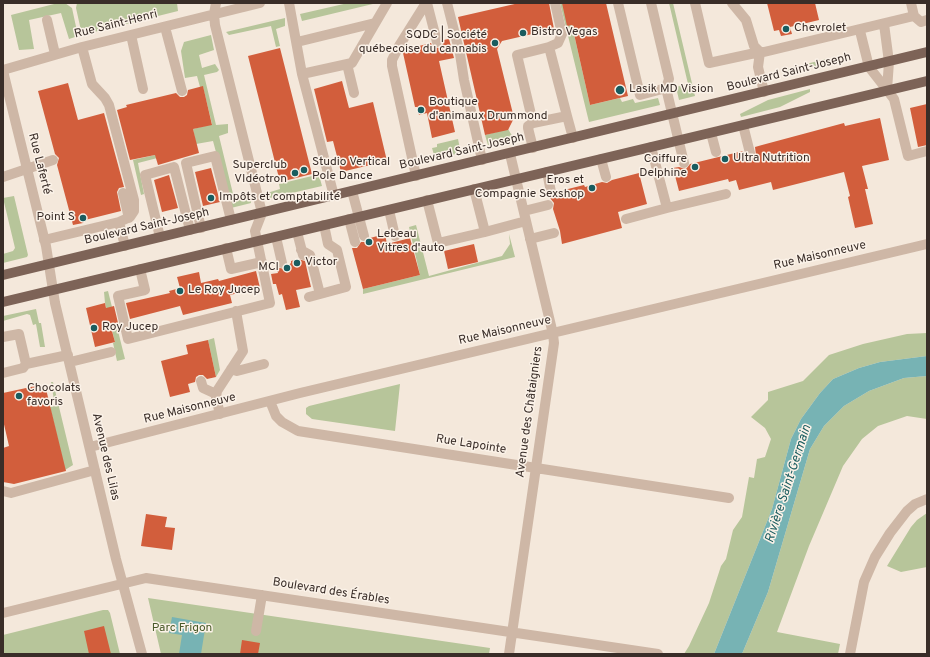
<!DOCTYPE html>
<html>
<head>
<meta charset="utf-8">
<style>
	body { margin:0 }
	#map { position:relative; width:930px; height:657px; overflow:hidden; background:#f4e8db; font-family:Overpass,sans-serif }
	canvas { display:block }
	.frame { position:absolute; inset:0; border:4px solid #392d28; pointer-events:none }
</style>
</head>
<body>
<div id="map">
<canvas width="930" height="657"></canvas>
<div class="frame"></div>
</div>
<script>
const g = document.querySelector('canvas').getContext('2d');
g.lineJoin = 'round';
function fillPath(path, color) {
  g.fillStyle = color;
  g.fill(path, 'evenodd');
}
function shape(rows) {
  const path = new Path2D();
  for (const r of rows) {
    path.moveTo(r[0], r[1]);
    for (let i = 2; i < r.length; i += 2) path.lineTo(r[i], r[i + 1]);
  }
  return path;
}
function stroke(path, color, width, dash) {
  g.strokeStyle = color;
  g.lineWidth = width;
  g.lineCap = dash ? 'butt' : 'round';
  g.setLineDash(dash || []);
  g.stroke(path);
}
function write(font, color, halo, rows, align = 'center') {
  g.font = font + ' Overpass,sans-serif';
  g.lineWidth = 3;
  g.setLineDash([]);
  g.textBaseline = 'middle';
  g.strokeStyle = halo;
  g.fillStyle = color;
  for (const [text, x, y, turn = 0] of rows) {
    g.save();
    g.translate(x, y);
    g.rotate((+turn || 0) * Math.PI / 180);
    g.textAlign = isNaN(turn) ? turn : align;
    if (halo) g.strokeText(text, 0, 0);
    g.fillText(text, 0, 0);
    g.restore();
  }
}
fillPath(shape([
	[58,3,65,3,72,8,78,36,69,39,61,13,29,20,34,49,19,50,11,15],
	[77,3,177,3,178,11,82,35,76,8],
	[348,3,377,3,302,21,300,14],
	[560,3,567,3,590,105,620,98,622,102,633,99,635,103,658,98,660,105,589,122],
	[669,3,673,3,695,96,679,100,676,87,688,84],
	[285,18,285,26,276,29,280,46,276,47,271,26,229,35,226,32],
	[211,35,214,50,199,55,202,68,215,64,219,70,217,72,204,75,216,125,228,124,228,133,219,136,234,198,247,195,250,196,251,203,231,208,213,141,196,144,193,129,212,124,203,87,200,87,197,76,185,78,181,51,184,42],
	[830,58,831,63,782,75,786,69],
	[810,89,810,92,780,107,741,117,740,114,768,100],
	[508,129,514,139,488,145,485,135],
	[458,139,460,149,456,150,456,154,440,158,439,154,434,155,432,148,437,147,437,144],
	[173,154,138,163,144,194,141,195,133,160,155,155],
	[316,175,319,175,322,186,266,199,267,193,280,189,279,184],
	[14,196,28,255,27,257,3,263,3,254,13,251,15,248,3,198],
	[416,225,429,276,502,256,510,244,509,234,515,257,363,294,363,289,420,275,409,227],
	[108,291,125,359,117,361,113,343,115,342,105,303,104,292],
	[36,309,39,323,41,323,45,347,40,347,36,324,33,325,30,315,27,314,3,321,3,316],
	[927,333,927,356,880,362,859,368,833,379,820,393,801,419,791,439,772,509,714,654,684,654,689,646,709,603,721,566,726,559,733,530,742,517,749,477,754,478,757,459,765,457,771,439,765,428,751,417,768,400,768,392,803,381,829,355,863,344,907,334],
	[214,338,220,370,216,377,208,340],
	[927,376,927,419,907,416,878,426,862,439,843,466,809,546,777,632,840,644,838,654,742,654,768,592,810,449,824,426,844,406,869,391,904,378],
	[51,382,53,382,73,465,65,470,50,407,55,406],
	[400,384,395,431,312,419,306,414,306,408,309,406],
	[927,513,927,567,901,572,887,566,911,527,917,520],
	[148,598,490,648,489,654,161,654],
	[103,610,108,610,110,613,120,654,3,654,3,635]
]), '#b7c59a');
fillPath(shape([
	[927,356,927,376,904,378,869,391,844,406,824,426,810,449,768,592,742,654,714,654,772,509,791,439,801,419,820,393,833,379,859,368,880,362],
	[172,617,206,623,201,654,179,654,182,635,169,633]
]), '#77b3b4');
fillPath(shape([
	[519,3,549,3,554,29,502,41,497,49,514,118,508,130,485,135,458,17],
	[562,3,606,3,628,96,590,105,572,25,567,26],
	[767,3,815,3,819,20,790,27,792,34,781,36,779,30,774,31],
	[449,39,454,58,439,61,455,132,432,138,427,113,419,115,417,107,415,107,403,53,407,49,431,43,433,47,439,48,443,44,443,40],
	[280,48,312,174,280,182,248,56],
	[342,81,349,108,373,102,387,161,341,172,333,141,327,142,314,89],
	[68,83,78,120,104,113,124,187,119,188,117,192,121,211,85,220,83,223,73,225,57,165,59,158,55,154,38,91],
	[203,86,212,125,193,129,199,153,158,165,155,155,130,160,117,110,127,107,126,105,176,93,180,97,184,97,187,95,188,90],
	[927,104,927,145,918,147,910,108],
	[880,118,889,160,862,166,868,189,865,189,873,224,855,228,848,197,850,196,844,172,773,190,771,182,739,190,736,180,729,182,728,179,679,191,673,168,679,167,686,169,690,164,743,151,746,158,751,159,756,155,755,147,762,145,844,123,845,126],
	[211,168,220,202,203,206,195,172],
	[639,173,647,204,618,212,622,228,562,244,560,231,553,209,554,203,550,198,561,194,560,191,584,185,585,187,602,182,607,183,612,180],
	[169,175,178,208,162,212,154,180],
	[385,234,387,244,410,238,420,275,363,289,352,248,357,248,361,242,366,242,370,238],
	[474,244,478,262,448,269,444,251],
	[298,259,305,261,311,287,296,290,300,307,286,310,282,294,279,295,276,284,273,284,271,274,278,273,276,267,284,269,291,263,291,261],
	[256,271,260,288,230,295,232,303,183,315,180,306,130,319,126,303,170,293,169,291,180,288,177,277,199,272,201,283,218,279,219,281],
	[105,303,106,308,114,306,118,323,110,324,115,342,95,347,86,308],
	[208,340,216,377,207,379,203,375,199,375,196,377,195,382,188,384,190,392,170,397,161,361,188,354,186,345],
	[40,385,46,389,66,471,14,484,3,482,3,448,9,446,3,420,3,393],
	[146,514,167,517,165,527,175,528,172,550,141,546],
	[104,626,111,654,89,654,84,631],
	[242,640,260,643,258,654,240,654]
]), '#d25e3c');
stroke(shape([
	[289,3,302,74,334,196],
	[427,3,437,42],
	[447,3,460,54,464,80,482,160],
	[618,3,640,95,666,88],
	[651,3,669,79,666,88,684,163],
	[695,3,709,63,760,52],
	[732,3,746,20,754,46,760,52,764,52,914,16,921,22,927,20],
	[911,3,914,16],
	[47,20,55,54],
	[165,27,182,91],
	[860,31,869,67,887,90,889,62,884,24],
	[131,35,143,89],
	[297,42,375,23],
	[82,47,92,84,105,98,109,105,134,200,134,211,130,217,119,222,125,246],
	[549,47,558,43,562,34,555,3],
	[760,52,758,67,764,92],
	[347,64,354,93],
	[3,70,82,47,260,3],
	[3,71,46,246,55,303,116,559,142,654],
	[302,74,352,63,387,3],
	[887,90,894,99,908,156,927,151],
	[533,123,517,55,549,47,567,116],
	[743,125,750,153],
	[711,133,716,152],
	[651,147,667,208,726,194],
	[533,148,528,128,528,126,533,123,567,116,573,138],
	[601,159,606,177],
	[547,172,551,192],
	[416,176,392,66,392,60,399,46,426,3],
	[3,177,53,160],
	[352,191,364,236],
	[123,193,129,218],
	[427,200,438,243,485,232,474,189],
	[389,210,395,236],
	[524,211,548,205],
	[349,219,355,242],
	[626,219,667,208],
	[201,228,186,163,215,156,231,220],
	[297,232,303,255],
	[485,232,526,221],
	[160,237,145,175,174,167,190,230],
	[276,237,282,263],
	[530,239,554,233],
	[44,240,119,222],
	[226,248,231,269,262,262],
	[301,250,310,255,320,294],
	[140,269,145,290,118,296,128,339,270,303,255,231,262,213,215,25,214,14,216,3],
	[309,297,346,287,337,250,328,244,324,225],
	[3,337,19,334,26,364],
	[70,362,111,352],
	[231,369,237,371,264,364],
	[3,373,23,368,26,364,68,355],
	[201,381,203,388,216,394],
	[270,401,276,416,282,422,298,431,729,498],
	[220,414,216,398,217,391,243,351,236,311],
	[90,447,300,393,927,244],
	[3,491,11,493,95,470],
	[3,613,146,578,658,654],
	[256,631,262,595],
	[509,654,554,343,553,334,510,154],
	[850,654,864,582,875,557,890,533,907,511,915,504,927,499]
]), '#ceb7a6', 10);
stroke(shape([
	[3,275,927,52],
	[3,302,927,81]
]), '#7d6357', 10);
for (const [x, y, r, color] of [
	[786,29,4,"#195c5f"],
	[523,33,4,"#195c5f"],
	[495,43,4,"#195c5f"],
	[620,90,5,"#195c5f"],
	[421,110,4,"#195c5f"],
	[725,159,4,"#195c5f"],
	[695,167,4,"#195c5f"],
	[304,170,4,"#195c5f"],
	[295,173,4,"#195c5f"],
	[592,188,4,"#195c5f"],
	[211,198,4,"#195c5f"],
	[83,218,4,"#195c5f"],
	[369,242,4,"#195c5f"],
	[297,263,4,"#195c5f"],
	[287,268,4,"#195c5f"],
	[180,291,4,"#195c5f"],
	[94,328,4,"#195c5f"],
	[19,396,4,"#195c5f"]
]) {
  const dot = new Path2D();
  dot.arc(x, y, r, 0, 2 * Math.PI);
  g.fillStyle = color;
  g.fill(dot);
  stroke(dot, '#fbf2e8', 1.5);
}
write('12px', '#392d28', '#fbf2e8', [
	["Rue Saint-Henri",116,25,-14],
	["Boulevard Saint-Joseph",789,73,-14],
	["Boulevard Saint-Joseph",462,152,-13],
	["Rue Laferté",39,164,76],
	["Boulevard Saint-Joseph",147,227,-13],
	["Rue Maisonneuve",820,256,-13],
	["Rue Maisonneuve",505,331,-13],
	["Rue Maisonneuve",190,409,-14],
	["Avenue des Châtaigniers",530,412,-82],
	["Rue Lapointe",471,445,9],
	["Avenue des Lilas",105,457,77],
	["Boulevard des Érables",331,592,9]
]);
write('12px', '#392d28', '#fbf2e8', [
	["Chevrolet",794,29],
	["Bistro Vegas",531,33],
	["SQDC | Société",487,36,"right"],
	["québecoise du cannabis",487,50,"right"],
	["Lasik MD Vision",629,90],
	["Boutique",429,103],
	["d'animaux Drummond",429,117],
	["Ultra Nutrition",733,159],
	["Coiffure",687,160,"right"],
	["Delphine",687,174,"right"],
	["Studio Vertical",312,163],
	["Pole Dance",312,177],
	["Superclub",287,166,"right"],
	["VIdéotron",287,180,"right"],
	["Eros et",584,181,"right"],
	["Compagnie Sexshop",584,195,"right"],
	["Impôts et comptabilité",219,198],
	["Point S",75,218,"right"],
	["Lebeau",377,235],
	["Vitres d'auto",377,249],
	["Victor",305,263],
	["MCI",279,268,"right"],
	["Le Roy Jucep",188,291],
	["Roy Jucep",102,328],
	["Chocolats",27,389],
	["favoris",27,403]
], 'left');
write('12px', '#495a29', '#fbf2e8', [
	["Parc Frigon",182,629]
]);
write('italic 13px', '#195c5f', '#fbf2e8', [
	["Rivière Saint-Germain",789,484,-72]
]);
</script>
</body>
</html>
